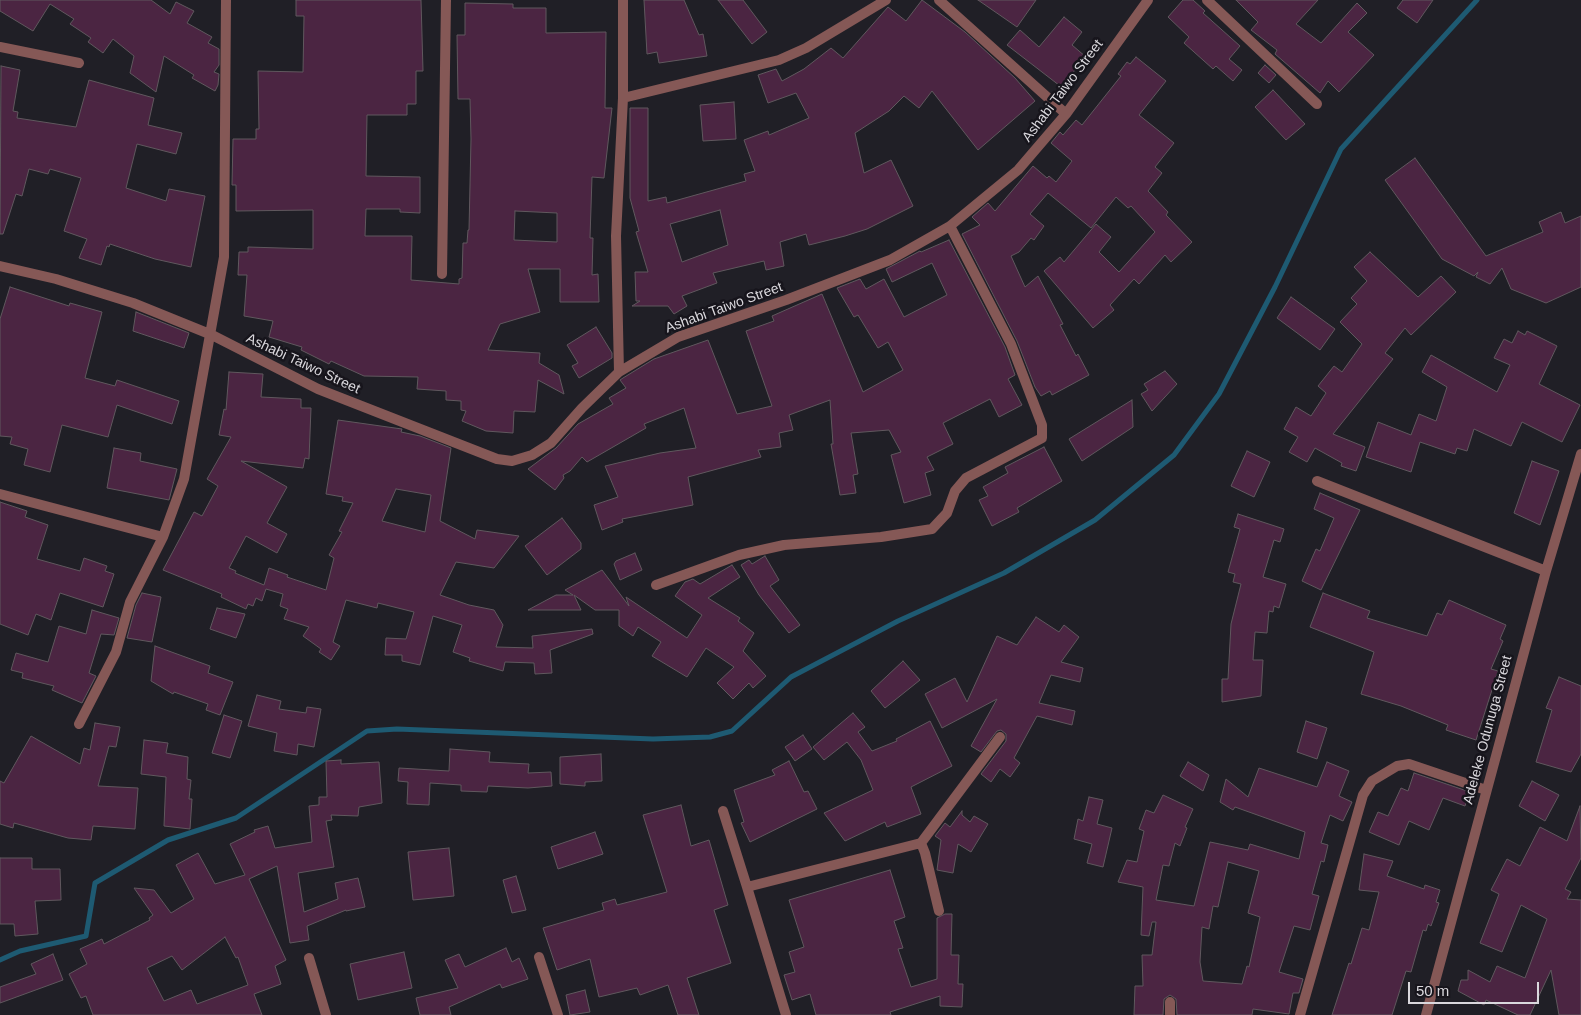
<!DOCTYPE html>
<html>
<head>
<meta charset="utf-8">
<style>
	body { margin:0 }
	#map { position:relative; width:1581px; height:1015px; overflow:hidden; background:#201f26; font-family:Helvetica,sans-serif }
	canvas { display:block }
	.scale { position:absolute; left:1408px; top:982px; width:131px; height:22px; box-sizing:border-box; border:2px solid #dad8dd; border-top:0; padding-left:6px; font-size:15px; line-height:18px; white-space:nowrap; color:#dad8dd; -webkit-text-stroke:4px #17151c; paint-order:stroke }
</style>
</head>
<body>
<div id="map">
<canvas width="1581" height="1015"></canvas>
<div class="scale">50 m</div>
</div>
<script>
const g = document.querySelector('canvas').getContext('2d');
g.lineJoin = 'round';
function shape(rows) {
  const path = new Path2D();
  for (const r of rows) {
    path.moveTo(r[0], r[1]);
    for (let i = 2; i < r.length; i += 2) path.lineTo(r[i], r[i + 1]);
  }
  return path;
}
function stroke(path, color, width, dash) {
  g.strokeStyle = color;
  g.lineWidth = width;
  g.lineCap = dash ? 'butt' : 'round';
  g.setLineDash(dash || []);
  g.stroke(path);
}
function fillPath(path, color) {
  g.fillStyle = color;
  g.fill(path, 'evenodd');
}
function write(font, color, halo, rows, align = 'center') {
  g.font = font + ' Helvetica,sans-serif';
  g.lineWidth = 5;
  g.setLineDash([]);
  g.textBaseline = 'middle';
  g.strokeStyle = halo;
  g.fillStyle = color;
  for (const [text, x, y, turn = 0] of rows) {
    g.save();
    g.translate(x, y);
    g.rotate((+turn || 0) * Math.PI / 180);
    g.textAlign = isNaN(turn) ? turn : align;
    if (halo) g.strokeText(text, 0, 0);
    g.fillText(text, 0, 0);
    g.restore();
  }
}
stroke(shape([
	[0,960,20,951,86,936,95,883,168,840,236,818,367,731,397,729,653,739,710,737,732,731,791,677,898,621,1004,573,1095,520,1174,455,1219,394,1275,287,1341,149,1477,0]
]), '#1e5a72', 5);
const building = shape([
	[0,0,151,0,170,14,176,2,194,11,187,23,212,37,208,43,219,49,219,65,214,72,219,74,218,85,215,91,192,78,194,75,164,56,156,92,130,73,134,56,113,39,103,53,88,42,91,38,70,24,74,19,50,4,33,31,0,11,0,0],
	[296,0,421,0,423,71,416,71,416,104,407,104,407,115,367,115,366,176,420,177,420,213,400,212,400,209,366,209,365,236,412,236,411,280,459,284,459,279,462,278,463,243,467,243,468,230,469,230,471,139,470,99,458,99,457,35,465,35,465,3,513,4,513,8,546,8,546,33,606,32,605,108,612,108,604,178,592,177,590,238,593,238,592,275,598,274,599,302,560,302,560,269,528,269,540,312,500,324,488,350,540,353,539,363,559,375,564,394,538,380,535,412,514,411,513,433,486,431,462,421,466,411,461,410,461,401,446,400,446,391,417,389,418,377,364,376,331,361,329,364,301,350,302,347,269,337,273,321,244,316,247,275,238,275,239,252,248,252,248,247,313,249,313,210,236,211,236,185,232,185,233,139,256,139,256,129,259,129,258,71,303,72,304,16,296,16,296,0],
	[515,211,557,213,557,242,514,240,515,211],
	[644,0,684,0,699,35,703,34,707,56,659,63,657,52,647,54,644,0],
	[718,0,743,0,767,32,752,44,718,0],
	[922,0,965,32,1015,78,1035,101,978,150,932,91,919,108,904,96,889,111,855,133,864,173,891,160,913,206,867,229,845,236,809,245,806,234,780,242,784,266,766,270,764,261,713,273,717,283,682,296,687,306,674,314,668,306,632,306,640,301,636,301,635,272,648,272,636,232,639,231,630,198,630,108,648,108,648,201,666,197,667,203,746,181,744,174,755,171,744,140,768,131,769,135,809,118,796,93,768,103,758,75,776,69,782,81,804,69,831,48,843,58,888,7,906,21,922,0],
	[720,210,728,245,682,262,670,224,720,210],
	[978,0,1036,0,1017,27,978,0],
	[1183,0,1193,0,1205,11,1203,13,1240,46,1229,59,1242,70,1233,81,1216,66,1213,69,1184,43,1189,37,1168,17,1183,0],
	[1236,0,1318,0,1296,24,1321,43,1357,3,1367,13,1348,32,1374,55,1339,92,1328,81,1320,93,1275,54,1277,50,1251,30,1258,22,1236,0],
	[1403,0,1433,0,1417,23,1397,8,1403,0],
	[1064,17,1082,32,1072,45,1086,57,1070,76,1072,78,1064,89,1007,45,1020,30,1039,47,1064,17],
	[1136,57,1166,81,1139,115,1174,143,1155,167,1162,173,1148,191,1168,212,1166,215,1192,242,1171,262,1165,255,1139,284,1134,279,1110,305,1114,310,1093,328,1044,271,1060,257,1064,262,1096,224,1111,237,1099,252,1119,272,1155,232,1131,206,1128,208,1116,197,1091,228,1048,193,1030,214,1044,226,1034,240,1031,238,1019,252,1011,256,1025,287,1038,276,1063,324,1060,325,1076,356,1078,354,1089,375,1052,395,1050,391,1041,396,1035,387,1017,341,962,234,980,225,972,217,988,203,995,211,1033,166,1047,178,1049,176,1056,182,1072,161,1051,143,1060,132,1063,135,1076,120,1082,125,1121,76,1118,74,1127,62,1130,64,1136,57],
	[1265,65,1276,75,1269,83,1258,73,1265,65],
	[1,66,20,70,13,111,18,112,17,118,76,127,89,80,154,98,148,125,182,133,176,154,137,144,126,188,166,201,169,189,205,196,191,267,155,259,110,244,109,247,107,246,101,265,79,258,87,239,64,231,81,178,50,169,48,174,29,169,22,196,16,194,3,234,0,234,1,66],
	[1273,90,1305,124,1286,140,1255,107,1273,90],
	[734,102,736,139,703,141,700,105,734,102],
	[1415,158,1486,256,1543,232,1539,222,1561,212,1565,223,1581,216,1581,287,1546,303,1511,289,1502,268,1490,284,1476,277,1478,272,1474,276,1442,259,1385,180,1415,158],
	[949,240,1005,347,1015,375,1008,379,1022,405,999,417,990,399,943,423,953,444,927,457,934,470,925,473,931,495,904,503,891,455,901,452,889,430,851,433,858,474,853,475,856,493,840,495,831,444,833,444,830,400,789,415,793,430,779,433,781,447,758,450,761,457,688,477,693,505,622,519,623,522,602,530,594,505,618,497,605,466,660,453,696,448,684,408,644,424,646,428,587,462,582,457,570,471,563,475,564,478,555,490,528,469,556,448,578,424,613,404,609,398,626,388,620,380,623,378,654,359,708,340,737,414,772,406,746,331,774,321,772,316,822,294,863,392,903,370,888,342,878,348,858,315,854,317,837,288,860,279,866,289,884,279,904,317,947,295,932,263,892,282,886,269,920,251,921,252,949,240],
	[1370,252,1418,297,1441,276,1456,292,1411,335,1405,328,1385,353,1393,359,1333,434,1365,447,1356,471,1341,466,1342,463,1315,448,1307,462,1289,452,1298,437,1284,429,1296,407,1311,416,1326,393,1318,386,1334,366,1342,372,1362,344,1340,322,1357,304,1351,298,1367,281,1354,267,1370,252],
	[10,287,69,306,70,303,102,312,85,378,115,386,117,380,179,401,172,424,117,405,108,437,62,425,50,472,24,465,28,449,10,444,12,437,0,436,0,319,10,287],
	[1291,297,1335,329,1320,350,1277,318,1291,297],
	[136,312,189,333,184,348,133,331,136,312],
	[596,327,612,353,612,358,579,378,572,366,578,363,567,345,596,327],
	[1518,331,1525,335,1527,331,1557,346,1539,384,1580,405,1562,442,1522,422,1511,446,1474,429,1467,451,1457,448,1455,454,1420,442,1411,472,1366,457,1378,422,1411,435,1419,414,1436,421,1447,387,1422,372,1431,355,1497,392,1510,365,1494,358,1504,339,1512,343,1518,331],
	[1165,371,1177,384,1152,411,1141,394,1148,390,1144,384,1165,371],
	[229,372,263,374,261,397,301,399,301,408,311,408,309,459,305,458,303,468,241,461,287,487,267,523,287,534,277,553,246,536,229,568,236,571,235,573,264,585,269,568,288,575,287,577,326,590,334,558,329,555,342,532,339,531,353,503,342,501,343,497,326,494,338,420,402,429,401,432,420,436,451,448,440,521,475,539,477,530,519,536,494,568,456,562,440,595,469,605,494,610,503,625,496,647,533,648,532,636,592,629,593,634,550,650,552,673,535,674,534,663,505,662,503,671,469,661,470,658,453,652,462,625,433,616,420,665,402,661,402,655,385,655,386,638,406,639,414,612,378,603,377,608,346,600,333,642,340,646,331,660,319,652,321,649,303,636,309,627,284,619,288,609,280,606,283,594,266,589,262,601,256,598,253,606,248,604,246,609,221,597,222,594,163,570,194,512,202,516,218,486,207,479,231,437,219,435,224,409,226,410,229,372],
	[396,489,431,495,425,532,382,521,396,489],
	[1132,400,1133,427,1082,461,1069,439,1132,400],
	[1044,447,1062,481,1017,508,1019,512,992,526,979,500,988,496,983,487,1008,473,1005,467,1044,447],
	[114,448,141,453,140,461,177,469,169,500,107,488,114,448],
	[1247,451,1270,462,1254,497,1231,486,1247,451],
	[1532,461,1559,471,1540,525,1514,513,1532,461],
	[1320,493,1360,510,1321,590,1302,581,1316,549,1320,551,1334,518,1314,509,1320,493],
	[0,502,27,511,25,517,48,525,37,559,80,571,84,558,107,566,105,571,114,574,103,607,60,593,51,620,36,614,28,635,0,624,0,502],
	[1238,514,1284,529,1280,542,1274,540,1263,577,1286,584,1279,608,1274,606,1273,612,1269,611,1267,633,1255,632,1253,660,1263,660,1261,696,1222,702,1222,679,1228,679,1231,624,1241,584,1233,582,1235,574,1228,572,1240,529,1234,527,1238,514],
	[562,518,581,543,581,549,547,575,525,546,562,518],
	[635,553,642,570,620,580,614,564,616,561,635,553],
	[765,556,779,580,770,586,800,625,789,633,759,595,741,565,749,560,752,564,765,556],
	[732,565,740,577,708,598,740,618,738,621,754,633,743,651,766,676,753,688,749,683,733,699,717,683,734,667,706,648,687,677,652,656,661,642,638,627,633,636,619,626,619,610,595,610,574,595,581,610,528,610,556,595,573,595,565,590,602,570,629,606,626,597,687,638,702,615,675,596,685,582,693,579,700,584,732,565],
	[142,593,161,597,152,642,127,638,136,605,142,593],
	[1323,593,1370,611,1367,618,1427,636,1437,613,1442,615,1449,600,1506,625,1500,639,1503,641,1491,669,1498,671,1476,740,1446,730,1448,725,1401,706,1361,694,1374,652,1310,627,1323,593],
	[217,608,245,614,236,638,210,629,217,608],
	[92,610,119,618,114,635,101,634,89,673,96,676,82,703,52,690,54,686,22,678,23,673,11,670,16,653,48,662,59,626,86,634,92,610],
	[1036,617,1059,632,1064,625,1079,637,1061,662,1083,668,1080,682,1051,675,1039,703,1075,711,1072,725,1037,716,1014,758,1020,763,1010,777,1000,769,991,782,981,774,1006,741,1006,734,1001,730,997,731,981,752,971,746,997,699,942,728,925,694,955,678,967,702,997,636,1017,645,1036,617],
	[155,646,210,666,208,673,233,682,220,715,206,710,208,704,174,692,173,694,151,681,155,646],
	[903,661,920,680,885,708,871,691,903,661],
	[1559,677,1581,686,1581,754,1571,772,1536,762,1552,710,1546,708,1559,677],
	[257,695,281,701,279,709,306,713,307,707,321,709,314,747,298,744,297,755,274,751,277,733,248,726,257,695],
	[853,713,865,727,858,732,872,751,897,741,896,739,930,721,952,766,911,787,921,814,887,827,885,822,845,841,824,813,873,790,861,760,847,742,824,760,813,747,853,713],
	[224,715,242,721,230,758,212,753,224,715],
	[1306,721,1327,728,1317,759,1297,752,1306,721],
	[95,723,120,727,116,747,109,746,98,786,138,788,135,829,93,826,91,840,68,838,14,823,13,828,0,824,0,781,4,783,31,736,80,764,84,748,90,750,95,723],
	[803,735,812,749,795,761,785,747,803,735],
	[144,740,168,743,166,753,188,757,187,779,191,780,189,799,192,799,190,829,164,826,166,777,141,774,144,740],
	[450,749,490,752,489,762,529,764,528,773,551,772,552,786,528,788,488,786,487,792,461,791,461,785,430,783,429,805,407,804,408,782,398,781,399,768,449,771,450,749],
	[601,754,602,781,585,782,585,786,560,784,560,757,601,754],
	[341,760,341,764,379,762,382,803,359,807,358,816,331,815,332,820,326,821,334,867,298,873,304,912,338,899,335,883,358,878,365,907,346,911,346,910,307,926,309,940,290,943,277,866,249,879,286,960,275,966,281,984,254,994,262,1015,93,1015,86,996,81,998,69,974,87,964,80,949,102,939,104,944,150,920,149,918,153,915,134,888,154,890,171,913,194,899,176,865,198,853,215,884,245,875,230,844,255,832,254,830,268,826,275,848,312,842,309,806,319,805,319,797,327,797,326,761,341,760],
	[225,937,236,958,238,957,248,985,197,1004,191,990,164,1001,147,968,172,956,182,970,225,937],
	[789,761,804,792,808,791,817,809,750,842,741,823,744,822,734,790,775,775,772,770,789,761],
	[1188,762,1209,775,1203,791,1180,776,1188,762],
	[1327,762,1349,771,1339,796,1352,802,1343,821,1330,815,1321,843,1328,845,1324,862,1321,861,1312,894,1319,896,1310,930,1294,926,1279,972,1303,979,1299,993,1293,993,1289,1014,1253,1009,1252,1015,1177,1015,1176,999,1170,995,1164,999,1163,1015,1134,1015,1135,986,1143,986,1142,955,1152,955,1156,922,1152,922,1149,936,1141,935,1143,887,1118,882,1127,860,1137,862,1144,831,1139,829,1146,810,1154,813,1163,795,1193,809,1185,827,1187,828,1180,846,1175,843,1169,866,1163,865,1156,900,1194,906,1210,842,1248,850,1250,844,1299,859,1305,832,1235,807,1233,810,1220,802,1226,779,1248,797,1259,768,1317,787,1327,762],
	[1228,862,1259,871,1248,913,1260,917,1249,967,1247,966,1242,984,1203,981,1200,962,1202,927,1209,929,1213,906,1218,907,1228,862],
	[1414,773,1470,792,1465,806,1443,798,1429,830,1409,821,1399,845,1369,832,1378,812,1388,816,1401,788,1408,791,1414,773],
	[1532,781,1559,795,1545,821,1519,806,1532,781],
	[1089,797,1103,800,1097,824,1112,828,1103,867,1087,863,1092,844,1074,839,1078,819,1083,821,1089,797],
	[681,805,691,846,709,840,728,905,714,910,731,963,687,978,699,1015,678,1015,668,985,640,995,637,988,599,997,590,959,557,970,543,928,604,910,602,903,615,899,617,905,667,892,643,815,681,805],
	[1580,806,1581,858,1565,889,1571,892,1567,899,1581,900,1581,1015,1559,1015,1551,970,1530,1015,1518,1015,1486,1000,1484,1005,1458,991,1461,980,1468,980,1468,970,1490,982,1497,966,1525,978,1547,919,1521,905,1502,952,1480,943,1499,894,1491,890,1507,859,1520,866,1540,827,1567,841,1580,806],
	[962,811,962,815,970,822,974,816,988,824,971,852,958,844,953,873,937,870,941,840,935,836,945,823,950,827,962,811],
	[595,832,603,854,558,869,551,847,595,832],
	[449,848,454,896,413,900,408,852,449,848],
	[1364,854,1393,861,1387,876,1424,889,1425,885,1440,890,1436,902,1439,903,1431,926,1428,924,1426,931,1423,930,1411,972,1406,971,1392,1015,1332,1015,1349,963,1351,964,1362,928,1369,930,1379,892,1359,890,1364,854],
	[0,858,32,858,32,869,60,869,61,900,35,901,38,934,15,936,14,924,0,924,0,858],
	[890,870,905,917,894,921,903,948,898,949,911,987,937,979,937,918,945,914,952,914,951,955,959,955,958,984,963,984,962,1007,940,1006,940,996,890,1012,891,1015,816,1015,810,994,792,1000,784,975,795,972,789,952,804,947,789,900,890,870],
	[516,876,526,910,512,913,503,880,516,876],
	[506,948,512,962,519,958,528,979,502,988,500,984,449,1007,451,1015,420,1015,416,998,458,988,445,960,459,954,465,967,506,948],
	[404,952,412,988,358,1000,350,964,404,952],
	[53,954,63,980,0,1003,0,987,36,974,31,964,53,954],
	[585,990,590,1012,570,1015,566,995,585,990]
]);
fillPath(building, '#4b2542');
stroke(building, '#60585e', 1);
stroke(shape([
	[939,0,1066,114],
	[1207,0,1317,104],
	[0,47,79,63],
	[623,98,779,60,806,48,886,0],
	[0,266,56,279,133,303,212,335,318,389,497,459,512,461,532,455,551,443,582,408,619,372,678,337,786,300,890,260,950,226,1018,170,1066,114,1148,0],
	[442,274,446,0],
	[619,372,616,236,623,98,623,0],
	[1317,481,1546,571],
	[0,494,163,537,184,479,224,257,226,0],
	[656,585,739,555,784,545,881,537,932,529,947,513,955,491,966,478,1042,438,1042,425,1011,344,950,226],
	[79,724,116,652,130,602,163,537],
	[723,811,747,887],
	[921,843,1000,737],
	[539,957,558,1015],
	[309,958,326,1015],
	[1170,1002,1170,1015],
	[786,1015,747,887,921,843,925,853,939,911],
	[1300,1015,1363,795,1372,781,1397,766,1409,764,1486,790],
	[1426,1015,1546,571,1581,454]
]), '#855856', 10);
write('14px', '#dad8dd', '#17151c', [
	["Ashabi Taiwo Street",1063,91,-53],
	["Ashabi Taiwo Street",724,308,-20],
	["Ashabi Taiwo Street",303,364,25],
	["Adeleke Odunuga Street",1488,730,-75]
]);
</script>
</body>
</html>
